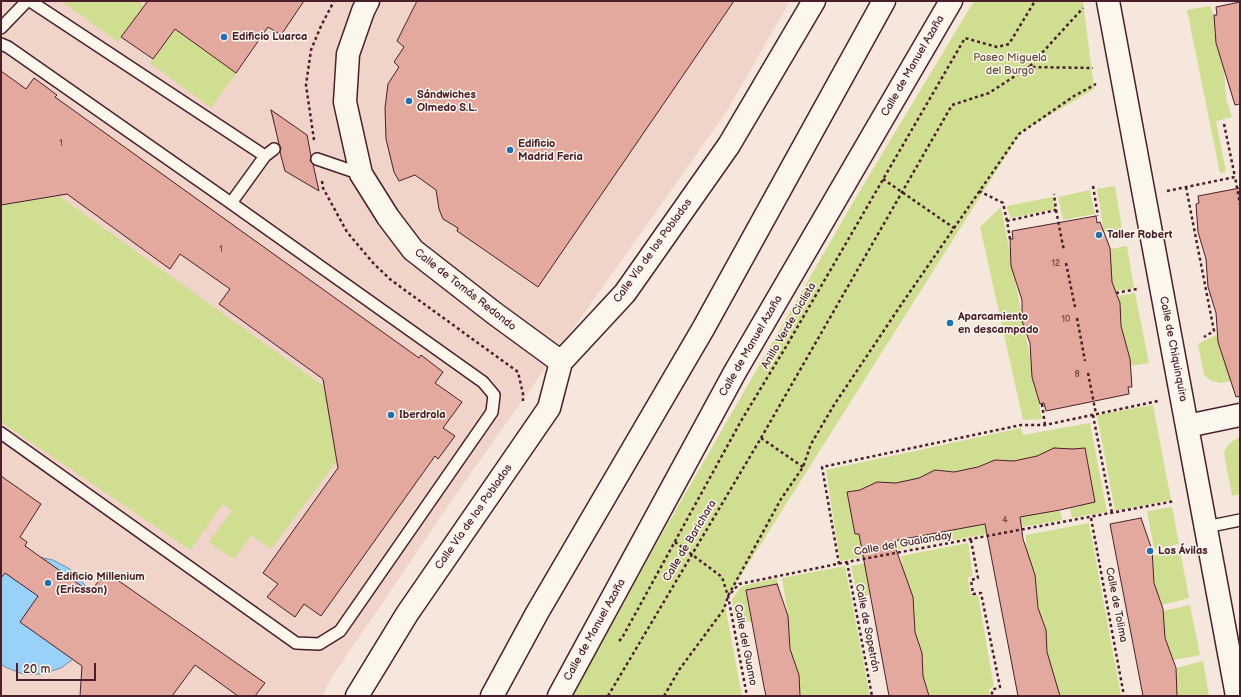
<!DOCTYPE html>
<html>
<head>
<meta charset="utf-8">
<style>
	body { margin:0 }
	#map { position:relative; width:1241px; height:697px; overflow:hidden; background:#f6e7dc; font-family:"Balsamiq Sans",sans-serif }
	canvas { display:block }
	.frame { position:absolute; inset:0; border:2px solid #4a1f2b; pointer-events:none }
	.scale { position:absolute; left:16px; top:663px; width:80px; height:18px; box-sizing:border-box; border:2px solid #4a1f2b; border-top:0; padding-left:5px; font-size:12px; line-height:14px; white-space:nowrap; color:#4a1f2b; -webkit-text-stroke:3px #fbf7ec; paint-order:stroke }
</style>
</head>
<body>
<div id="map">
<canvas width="1241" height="697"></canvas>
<div class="frame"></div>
<div class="scale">20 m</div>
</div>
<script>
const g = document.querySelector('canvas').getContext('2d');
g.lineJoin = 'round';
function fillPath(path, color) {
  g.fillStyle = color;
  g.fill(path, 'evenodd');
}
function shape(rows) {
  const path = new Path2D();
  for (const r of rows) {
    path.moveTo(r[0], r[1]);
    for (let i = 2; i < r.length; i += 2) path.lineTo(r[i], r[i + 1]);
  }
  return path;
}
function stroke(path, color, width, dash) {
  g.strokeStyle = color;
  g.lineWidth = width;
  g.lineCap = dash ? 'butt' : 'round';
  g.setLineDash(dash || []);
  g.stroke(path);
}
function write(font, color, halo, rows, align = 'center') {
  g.font = font + ' "Balsamiq Sans",sans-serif';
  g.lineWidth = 3;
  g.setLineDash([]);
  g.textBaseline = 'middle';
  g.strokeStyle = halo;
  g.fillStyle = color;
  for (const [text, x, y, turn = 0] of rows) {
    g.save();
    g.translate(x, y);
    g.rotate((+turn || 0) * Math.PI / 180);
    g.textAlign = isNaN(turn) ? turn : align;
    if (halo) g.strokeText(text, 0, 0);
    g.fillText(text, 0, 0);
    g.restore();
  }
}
fillPath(shape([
	[1,1,790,1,725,114,452,500,330,680,322,696,1,696]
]), '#f0d4c9');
fillPath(shape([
	[61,1,137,1,144,6,118,42],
	[974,1,1083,1,1094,89,1021,132,728,596,726,596,725,605,742,696,552,696,596,615,613,623,654,548,855,199],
	[1210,6,1214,15,1216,43,1224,70,1226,99,1232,117,1216,121,1226,172,1220,173,1187,10],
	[175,29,236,73,211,108,150,63],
	[1115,186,1122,229,1104,232,1097,189],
	[1090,190,1095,214,1063,220,1058,197],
	[59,196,325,387,337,461,271,549,251,535,234,559,209,542,232,511,223,504,190,550,1,422,1,205],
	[1053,197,1055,209,1010,218,1007,206],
	[1001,207,1042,419,1023,420,980,227],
	[1127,246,1134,288,1115,291,1112,282,1110,249],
	[1135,293,1149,363,1131,366,1130,359,1121,326,1117,296],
	[1218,334,1218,342,1227,369,1230,369,1240,380,1220,383,1212,381,1207,378,1204,374,1198,344],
	[1153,405,1171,500,1115,511,1097,415],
	[1090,423,1107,512,1072,518,1070,508,1079,506,1077,491,1093,488,1085,448,1014,461,995,460,978,467,954,472,935,470,919,478,896,483,877,482,860,490,847,492,855,534,872,532,884,553,840,561,826,470,1021,428,1023,435],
	[1240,437,1240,494,1232,496,1224,453,1226,448,1231,442],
	[1049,498,1051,512,1060,510,1062,520,1017,528,1018,503],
	[1172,507,1179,544,1154,549,1147,511],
	[990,510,1003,531,953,540,951,530,961,529,959,515],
	[1089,523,1121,696,1057,696,1047,652,1046,630,1038,608,1035,575,1026,548,1026,535],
	[899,526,942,531,944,541,896,550,894,541,902,539],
	[968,543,973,576,968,577,971,596,978,595,994,687,989,689,990,696,929,696,923,676,922,652,915,632,901,556],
	[1180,550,1189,598,1162,605,1154,583,1152,556],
	[897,557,898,564,866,570,870,595,857,597,851,566],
	[845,566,870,696,800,696,799,675,790,649,788,616,782,578],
	[777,578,777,584,746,590,753,621,736,624,732,599,742,586],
	[1190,605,1200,655,1173,660,1165,638,1163,611],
	[1203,661,1209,696,1177,696,1176,668]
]), '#d0de91');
const water = shape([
	[33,556,53,560,70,569,84,584,91,602,76,657,61,668,42,674,23,674,5,667,1,664,1,567,33,556]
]);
fillPath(water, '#9ad1f9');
stroke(water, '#7a8aa7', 1);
const building = shape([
	[148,1,304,1,281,35,268,27,236,73,175,29,153,59,121,37,148,1],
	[417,1,734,1,538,287,457,231,458,228,443,219,439,209,436,190,415,175,399,181,394,172,386,139,385,108,388,84,399,67,394,62,404,47,397,41,417,1],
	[1240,2,1240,104,1235,105,1216,43,1214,15,1217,15,1216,7,1240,2],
	[1,71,26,89,34,78,57,95,55,97,247,235,419,358,421,355,443,372,435,383,462,402,443,428,455,436,438,459,435,456,321,616,304,604,295,617,267,597,278,584,263,573,338,468,323,379,219,304,230,289,180,254,170,269,67,194,1,205,1,71],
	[271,110,307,135,311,156,310,161,313,164,319,191,285,171,280,152,281,148,279,144,271,110],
	[1240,188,1240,396,1236,397,1218,342,1216,313,1208,287,1206,259,1198,232,1196,204,1199,203,1198,196,1240,188],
	[1096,216,1097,223,1100,222,1110,248,1112,282,1120,303,1121,326,1130,359,1132,387,1128,387,1129,394,1046,411,1044,403,1040,404,1032,377,1030,343,1022,321,1022,300,1011,266,1010,239,1013,239,1012,231,1096,216],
	[1054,448,1073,449,1085,448,1095,502,1060,510,1020,517,1023,539,1035,575,1038,608,1046,630,1047,652,1060,696,1018,696,985,524,893,541,913,597,915,632,922,653,923,676,929,696,889,696,859,534,855,534,847,492,860,490,877,482,896,483,919,478,935,470,954,472,978,467,995,460,1014,461,1037,456,1054,448],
	[1,476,41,504,20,537,27,542,25,546,90,592,106,572,265,683,255,696,238,696,195,665,172,696,80,696,82,666,20,622,38,596,5,573,1,578,1,476],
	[1141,518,1152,550,1154,583,1163,609,1165,638,1176,668,1177,696,1143,696,1139,675,1110,524,1141,518],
	[777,584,788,616,790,649,799,675,800,696,766,696,764,687,746,590,777,584]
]);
fillPath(building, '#e3a99e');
stroke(building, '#4a1f2b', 1);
const service = shape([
	[30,1,265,156],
	[1,28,27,1],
	[1,44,8,47,231,203,265,156,274,149],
	[317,159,361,174],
	[1,433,296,643,319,644,340,631,492,412,494,395,483,382,231,203],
	[1206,527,1240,520]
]);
const minor = shape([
	[368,1,363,11,348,54,345,102,361,174,388,217,413,250,494,313,561,362],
	[1108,1,1237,696],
	[1187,426,1240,415],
	[357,696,407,614,549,408,561,362,625,293,729,145,814,1]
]);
const motorway = shape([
	[492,696,537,613,703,329,884,1],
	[559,696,735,372,951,1]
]);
stroke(service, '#4a1f2b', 14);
stroke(minor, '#4a1f2b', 25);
stroke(motorway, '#4a1f2b', 25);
stroke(shape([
	[1030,66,1083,8],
	[1224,124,1235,177],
	[314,140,306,85,311,50,321,26,334,1],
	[883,179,954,228],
	[322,181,323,188,347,232,374,264,391,280,518,372,523,394,523,401],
	[1093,186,1098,216],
	[1186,187,1214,331,1204,337],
	[979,191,1003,203,1007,221],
	[1167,191,1235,177,1240,204],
	[1056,210,1064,251],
	[1010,239,1007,221,1056,210,1054,194],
	[1066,263,1075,307],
	[1116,293,1137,289],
	[1077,318,1085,361],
	[1088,373,1096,414],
	[1042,404,1045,425],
	[1093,415,1112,513],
	[761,438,952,105,989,93,1029,67,1093,68],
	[1091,518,1124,696],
	[971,540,978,578,971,580,973,594,981,593,1000,687,992,690,992,696],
	[675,542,722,577,728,596,747,696],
	[847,562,872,696],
	[839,564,822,467,1021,425,1045,425,1158,401],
	[731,593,739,584,847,562,1175,501],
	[619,641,622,638,741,421,787,345,965,38,997,47,1009,44,1035,1],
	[608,696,761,438,803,467],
	[664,696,679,670,724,609,728,596,781,499,803,467,811,444,834,405,903,302,1019,134,1074,96,1096,84]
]), '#4a1f2b', 2.5, [3, 3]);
stroke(service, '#fbf7ec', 11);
stroke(minor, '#fbf7ec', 22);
stroke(motorway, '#fbf7ec', 22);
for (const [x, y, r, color] of [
	[224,37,4,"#1f6fb2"],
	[409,101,4,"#1f6fb2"],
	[510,150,4,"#1f6fb2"],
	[1099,235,4,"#1f6fb2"],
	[950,323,4,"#1f6fb2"],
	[391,415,4,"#1f6fb2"],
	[1150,551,4,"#1f6fb2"],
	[48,583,4,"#1f6fb2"]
]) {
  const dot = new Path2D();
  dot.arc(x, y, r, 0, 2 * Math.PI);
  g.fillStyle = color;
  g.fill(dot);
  stroke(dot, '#fbf7ec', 1.5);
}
write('9px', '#704248', null, [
	["1",61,144],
	["1",221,250],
	["12",1056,264],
	["10",1066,320],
	["8",1077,375],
	["4",1005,521]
]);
write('bold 11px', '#4a1f2b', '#fbf7ec', [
	["Edificio Luarca",232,37],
	["Sándwiches",417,95],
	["Olmedo S.L.",417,108],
	["Edificio",518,144],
	["Madrid Feria",518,157],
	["Taller Robert",1107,235],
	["Aparcamiento",958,317],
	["en descampado",958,330],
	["Iberdrola",399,415],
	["Los Ávilas",1158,551],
	["Edificio Millenium",56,577],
	["(Ericsson)",56,590]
], 'left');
write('11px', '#6c4f44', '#fbf7ec', [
	["Paseo Miguela",1010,58],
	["del Burgo",1010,71]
]);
write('11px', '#4a1f2b', '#fbf7ec', [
	["Calle de Manuel Azaña",913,66,-60],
	["Calle Vía de los Poblados",653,251,-54],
	["Calle de Tomás Redondo",465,290,38],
	["Anillo Verde Ciclista",789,326,-60],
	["Calle de Manuel Azaña",751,346,-60],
	["Calle de Chiquinquira",1173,349,79],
	["Calle Vía de los Poblados",474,517,-55],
	["Calle de Barichara",690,541,-59],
	["Calle del Gualanday",903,544,-10],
	["Calle de Tolima",1116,605,79],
	["Calle de Sopetrán",867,628,79],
	["Calle de Manuel Azaña",595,630,-61],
	["Calle del Guamo",745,645,79]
]);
</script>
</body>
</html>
